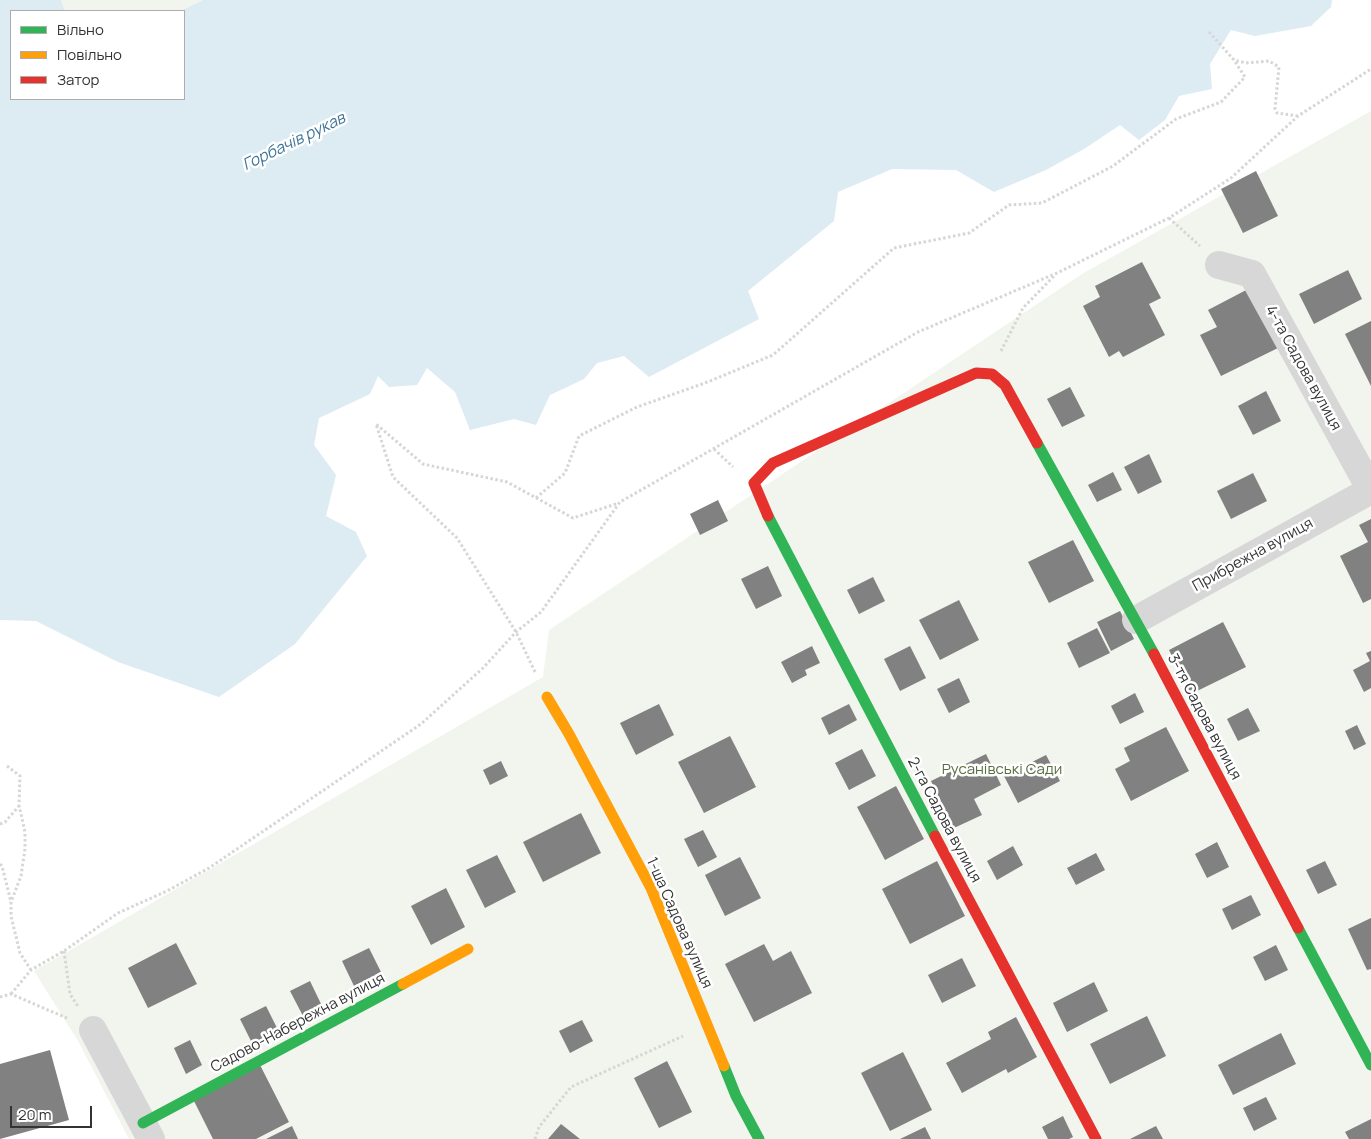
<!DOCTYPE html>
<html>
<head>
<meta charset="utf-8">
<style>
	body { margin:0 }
	#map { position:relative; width:1371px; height:1139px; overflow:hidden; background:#fff; font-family:Manrope,sans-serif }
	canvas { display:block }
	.legend { position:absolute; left:10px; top:10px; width:175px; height:90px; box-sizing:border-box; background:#fff; border:1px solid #adadad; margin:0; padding:6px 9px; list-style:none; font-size:15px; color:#333 }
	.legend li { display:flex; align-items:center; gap:10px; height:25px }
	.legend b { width:25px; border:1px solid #adadad }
	.scale { position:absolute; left:10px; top:1106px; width:82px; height:22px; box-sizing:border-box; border:2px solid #333; border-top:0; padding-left:6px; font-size:15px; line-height:18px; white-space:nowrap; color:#333; -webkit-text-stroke:4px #fff; paint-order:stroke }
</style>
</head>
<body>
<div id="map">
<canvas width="1371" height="1139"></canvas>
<ul class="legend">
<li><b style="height:6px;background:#30b455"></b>Вільно</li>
<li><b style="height:6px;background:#ff9f0a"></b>Повільно</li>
<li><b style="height:6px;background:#e5322d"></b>Затор</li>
</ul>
<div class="scale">20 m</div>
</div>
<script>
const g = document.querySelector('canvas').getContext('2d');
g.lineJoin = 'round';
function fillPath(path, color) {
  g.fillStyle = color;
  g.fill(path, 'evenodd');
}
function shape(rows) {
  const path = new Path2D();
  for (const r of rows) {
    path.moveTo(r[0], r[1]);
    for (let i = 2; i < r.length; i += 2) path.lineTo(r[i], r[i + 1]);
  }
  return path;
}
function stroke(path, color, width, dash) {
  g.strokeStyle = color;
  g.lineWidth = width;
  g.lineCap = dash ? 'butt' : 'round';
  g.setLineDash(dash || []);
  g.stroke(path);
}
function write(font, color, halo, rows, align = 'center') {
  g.font = font + ' Manrope,sans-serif';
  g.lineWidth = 5;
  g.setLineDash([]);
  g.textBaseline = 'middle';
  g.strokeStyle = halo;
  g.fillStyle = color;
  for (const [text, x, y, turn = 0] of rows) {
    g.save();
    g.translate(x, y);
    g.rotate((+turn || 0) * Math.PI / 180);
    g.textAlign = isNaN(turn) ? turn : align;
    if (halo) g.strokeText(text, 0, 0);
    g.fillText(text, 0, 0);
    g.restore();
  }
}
fillPath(shape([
	[61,0,203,0,180,11,65,11],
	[1371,111,1371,1139,129,1139,78,1041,34,971,543,677,549,630,1082,274]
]), '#f1f5ed');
fillPath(shape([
	[0,0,61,0,65,11,11,11,11,99,184,99,184,11,180,11,203,0,1332,0,1331,7,1311,26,1255,36,1231,30,1210,64,1212,89,1179,96,1165,120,1139,140,1120,125,1084,149,1046,170,994,192,956,170,892,169,838,192,834,221,748,291,759,319,649,377,624,356,597,363,584,379,550,395,536,425,514,419,470,430,455,392,427,368,417,385,389,387,378,376,370,394,319,418,314,445,336,475,326,516,356,532,367,556,295,644,219,697,118,662,36,621,0,620]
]), '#ddebf3');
fillPath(shape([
	[1256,171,1278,216,1243,233,1221,189],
	[1142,262,1161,298,1149,304,1165,335,1123,357,1119,351,1109,357,1083,306,1100,297,1095,286],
	[1348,270,1362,299,1314,324,1299,294],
	[1250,288,1280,347,1221,376,1200,335,1217,327,1208,310],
	[1371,321,1371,386,1345,334],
	[1070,387,1085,416,1062,427,1047,399],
	[1266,391,1281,421,1253,435,1238,406],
	[1149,454,1162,482,1138,494,1124,467],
	[1113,472,1122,490,1097,502,1088,485],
	[1253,473,1267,501,1231,519,1217,491],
	[718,500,728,521,700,535,690,514],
	[1371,519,1371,599,1363,603,1340,556,1368,542,1359,525],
	[1073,540,1094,581,1049,603,1028,562],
	[768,566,782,596,756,609,741,579],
	[873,577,885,601,859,614,847,590],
	[959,600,979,640,940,660,919,620],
	[1120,611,1134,639,1111,651,1097,622],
	[1223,622,1246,667,1191,694,1169,650],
	[1097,628,1110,653,1079,668,1067,643],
	[812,646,820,663,805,670,807,675,792,683,781,662],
	[910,646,926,678,900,691,884,659],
	[1371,651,1371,688,1364,692,1353,670,1370,661,1366,653],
	[959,678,970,702,949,713,937,689],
	[1135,693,1144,712,1120,724,1111,706],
	[659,704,674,735,636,755,620,723],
	[849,704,857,720,829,735,821,718],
	[1248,708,1260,731,1238,741,1227,719],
	[1357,725,1366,744,1354,750,1345,731],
	[1166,727,1189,771,1131,801,1115,769,1130,761,1124,748],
	[730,736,756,787,704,813,678,762],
	[862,749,876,776,849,790,835,763],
	[986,754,1001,785,974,799,982,815,954,828,931,781],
	[1046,755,1060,781,1018,803,1004,776],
	[501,761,508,776,490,785,483,770],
	[896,786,924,839,885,860,857,807],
	[581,813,601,853,543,882,523,842],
	[703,830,717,857,698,867,684,839],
	[1217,842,1229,867,1207,878,1195,854],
	[1013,846,1023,865,997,880,987,861],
	[1096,853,1105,870,1076,885,1067,868],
	[497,855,516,892,485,908,466,870],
	[740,857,761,898,725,916,705,875],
	[937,861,965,916,910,944,882,889],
	[1325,861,1337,885,1318,894,1306,870],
	[446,888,465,927,431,945,411,906],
	[1251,895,1261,915,1232,930,1222,909],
	[1371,918,1371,969,1367,970,1348,929],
	[176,943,197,984,148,1008,128,968],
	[764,944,773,961,791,951,812,993,754,1022,725,964],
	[1276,945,1288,970,1265,981,1253,957],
	[369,948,381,972,354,986,342,961],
	[962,958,976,986,942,1003,928,975],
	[310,981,322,1006,303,1016,290,991],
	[1094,982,1108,1011,1067,1032,1053,1003],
	[266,1006,279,1032,253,1045,240,1019],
	[1147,1016,1166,1056,1110,1084,1090,1044],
	[1016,1017,1037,1057,1008,1073,1006,1069,962,1093,946,1063,991,1039,988,1032],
	[582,1020,593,1041,570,1053,559,1031],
	[1281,1033,1296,1064,1233,1095,1218,1065],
	[190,1040,202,1065,186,1074,174,1048],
	[50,1050,69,1120,0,1139,0,1064],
	[903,1052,932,1110,890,1131,861,1073],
	[667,1061,692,1112,659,1128,634,1078],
	[259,1063,289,1122,256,1139,213,1139,192,1097],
	[1266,1097,1277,1119,1254,1131,1243,1108],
	[1063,1116,1073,1137,1069,1139,1048,1139,1042,1127],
	[1371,1119,1371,1139,1349,1139,1345,1132],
	[561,1124,580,1139,548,1139],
	[292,1126,298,1139,266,1139],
	[1156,1126,1163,1139,1130,1139],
	[925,1127,931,1139,900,1139]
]), '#818181');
stroke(shape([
	[1209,32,1234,60,1246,63,1269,61,1279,67,1275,109,1277,113,1298,116],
	[1169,218,1200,246],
	[1001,351,1023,308,1055,275],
	[714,449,733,467],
	[536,498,565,473,579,436,637,407,705,383,773,355,894,248,969,233,1009,205,1042,203,1113,166,1176,119,1221,102,1245,77,1234,60],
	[535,672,516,632,457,538,393,477,376,424,423,464,507,482,573,518,619,503],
	[7,766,20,776,19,805,25,832,25,849,21,876,11,902],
	[0,824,5,822,19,806],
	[0,864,2,866,11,902,11,916,20,953,31,970],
	[64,951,70,994,79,1008],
	[11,994,31,970,64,951,118,913,167,891,209,868,421,724,483,668,516,632,541,612,620,502,918,332,1057,273,1169,218,1231,178,1298,116,1371,69],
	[0,997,11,994,69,1019],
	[535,1139,539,1127,571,1087,683,1036]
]), '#d6d6d6', 3, [2.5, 2.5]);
stroke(shape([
	[1219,265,1252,274,1371,490],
	[1136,620,1371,490],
	[93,1030,151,1139]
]), '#d7d7d7', 28);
stroke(shape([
	[1037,443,1154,654],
	[768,516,935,836],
	[1298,928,1371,1065],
	[724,1066,736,1096,759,1139],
	[143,1123,403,984]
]), '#30b455', 11);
stroke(shape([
	[547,697,569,734,651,888,724,1066],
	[403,984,468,949]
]), '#ff9f0a', 11);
stroke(shape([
	[768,516,754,483,773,463,976,373,992,374,1005,385,1037,443],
	[1154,654,1298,928],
	[935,836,1096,1139]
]), '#e5322d', 11);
write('15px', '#333', '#fff', [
	["4-та Садова вулиця",1303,368,61],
	["Прибрежна вулиця",1253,555,-29],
	["3-тя Садова вулиця",1204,717,62],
	["2-га Садова вулиця",944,820,62],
	["1-ша Садова вулиця",679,923,66],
	["Садово-Набережна вулиця",298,1023,-28]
]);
write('15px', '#56703f', '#fff', [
	["Русанівські Сади",1002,770]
]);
write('italic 16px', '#3f7597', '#fff', [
	["Горбачів рукав",294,142,-26]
]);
</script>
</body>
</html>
